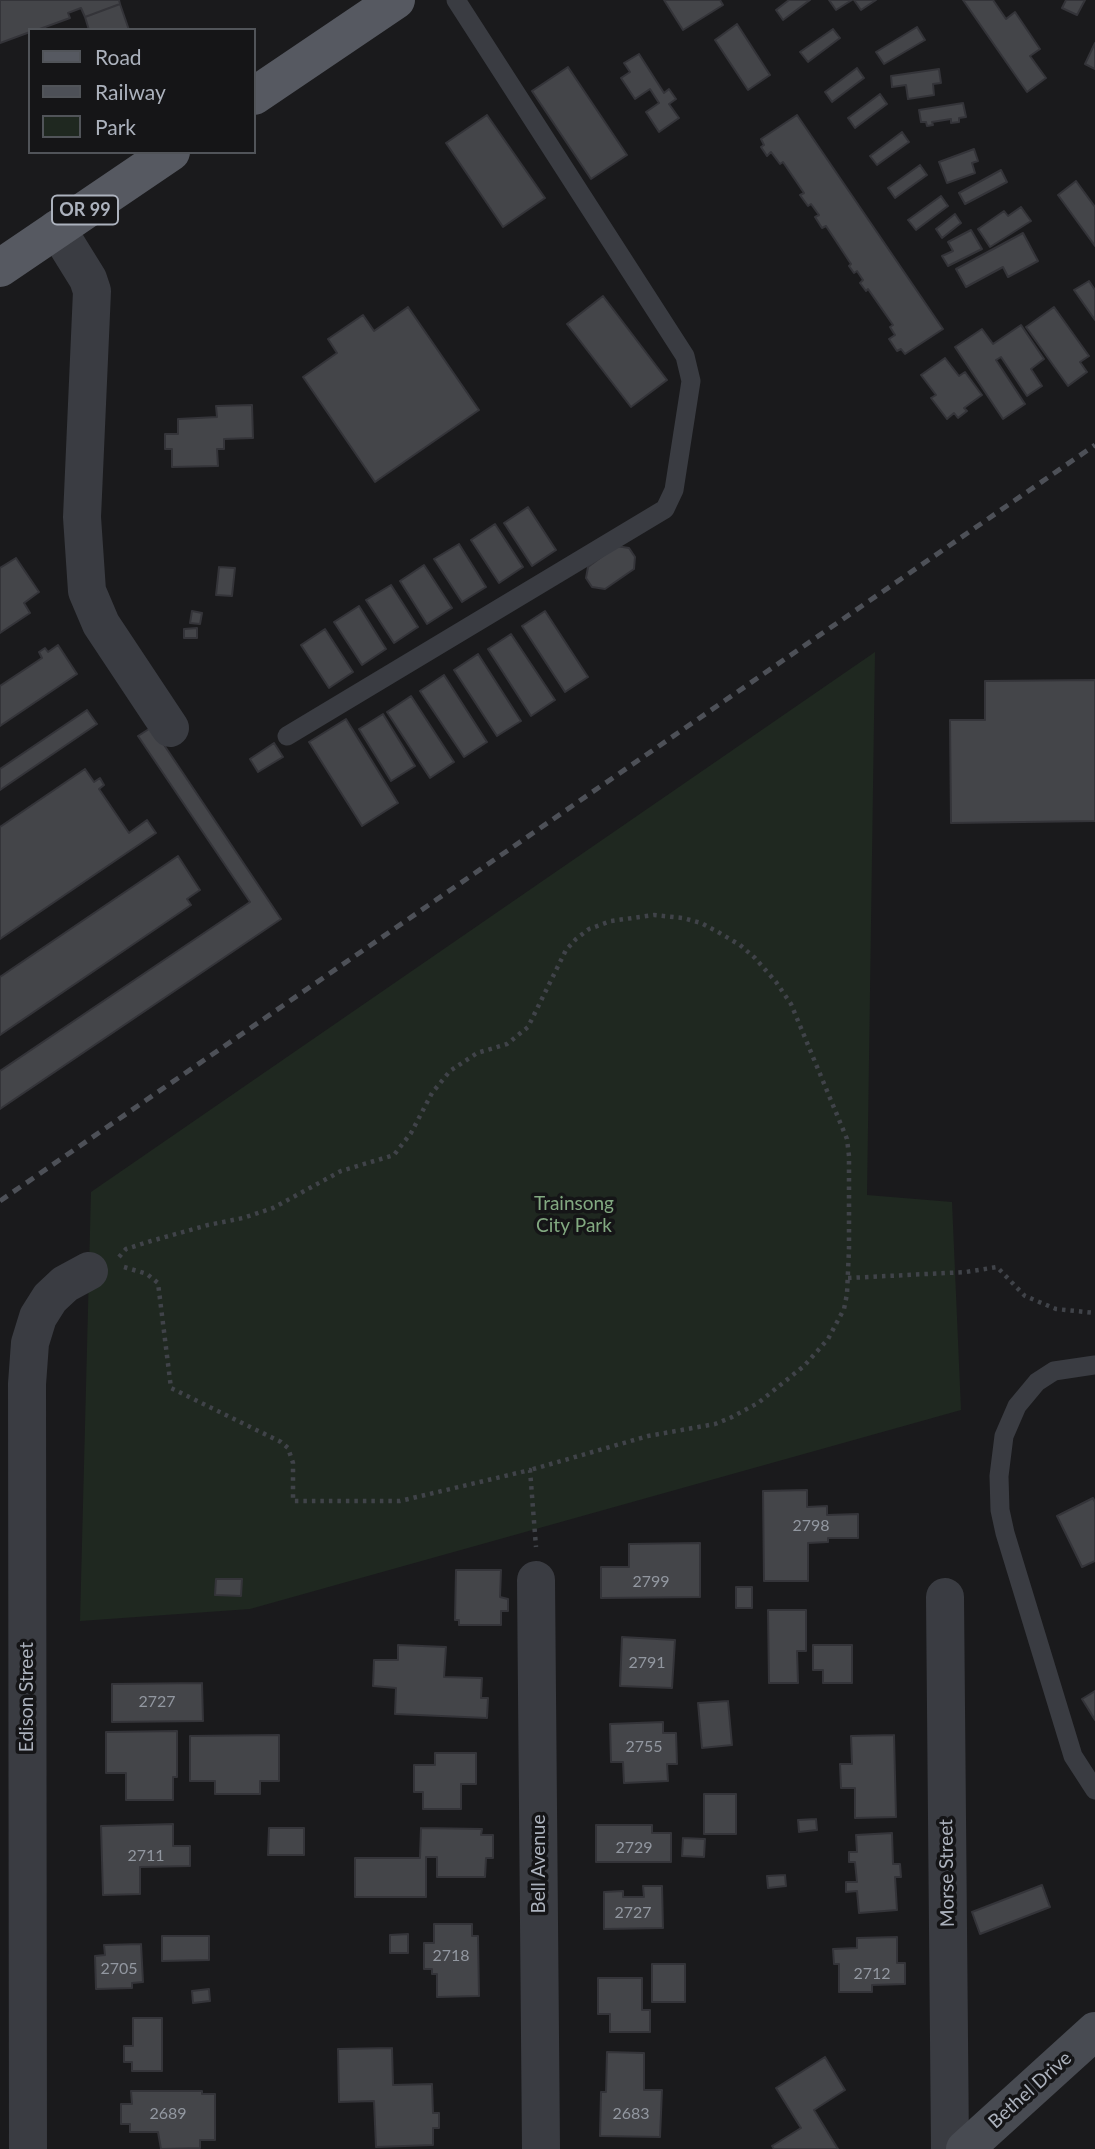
<!DOCTYPE html>
<html>
<head>
<meta charset="utf-8">
<style>
	body { margin:0 }
	#map { position:relative; width:1095px; height:2149px; overflow:hidden; background:#1a1a1c; font-family:Lato,sans-serif }
	canvas { display:block }
	.legend { position:absolute; left:28px; top:28px; width:228px; height:126px; box-sizing:border-box; background:#151517; border:2px solid #515459; margin:0; padding:9px 12px; list-style:none; font-size:21px; color:#acb2bd }
	.legend li { display:flex; align-items:center; gap:14px; height:35px }
	.legend b { width:35px; border:2px solid #515459 }
</style>
</head>
<body>
<div id="map">
<canvas width="1095" height="2149"></canvas>
<ul class="legend">
<li><b style="height:9px;background:#565961"></b>Road</li>
<li><b style="height:9px;background:#4d5057"></b>Railway</li>
<li><b style="height:19px;background:#1f2820"></b>Park</li>
</ul>
</div>
<script>
const g = document.querySelector('canvas').getContext('2d');
g.lineJoin = 'round';
function fillPath(path, color) {
  g.fillStyle = color;
  g.fill(path, 'evenodd');
}
function shape(rows) {
  const path = new Path2D();
  for (const r of rows) {
    path.moveTo(r[0], r[1]);
    for (let i = 2; i < r.length; i += 2) path.lineTo(r[i], r[i + 1]);
  }
  return path;
}
function stroke(path, color, width, dash) {
  g.strokeStyle = color;
  g.lineWidth = width;
  g.lineCap = dash ? 'butt' : 'round';
  g.setLineDash(dash || []);
  g.stroke(path);
}
function write(font, color, halo, rows, align = 'center') {
  g.font = font + ' Lato,sans-serif';
  g.lineWidth = 7;
  g.setLineDash([]);
  g.textBaseline = 'middle';
  g.strokeStyle = halo;
  g.fillStyle = color;
  for (const [text, x, y, turn = 0] of rows) {
    g.save();
    g.translate(x, y);
    g.rotate((+turn || 0) * Math.PI / 180);
    g.textAlign = isNaN(turn) ? turn : align;
    if (halo) g.strokeText(text, 0, 0);
    g.fillText(text, 0, 0);
    g.restore();
  }
}
fillPath(shape([
	[875,652,867,1195,952,1202,961,1410,250,1609,80,1621,91,1192]
]), '#1f2820');
const building = shape([
	[0,0,119,0,120,4,85,17,81,8,68,13,70,18,37,30,30,30,30,32,0,43,0,0],
	[664,0,720,0,723,5,683,30,664,0],
	[789,0,810,0,783,20,776,10,789,0],
	[829,0,852,0,836,10,829,0],
	[854,0,876,0,861,10,854,0],
	[963,0,993,0,1006,19,1015,12,1040,49,1030,56,1046,78,1027,92,963,0],
	[1066,0,1085,0,1077,15,1062,8,1066,0],
	[120,4,129,30,89,30,85,17,120,4],
	[737,24,770,75,748,90,715,40,737,24],
	[917,27,925,40,884,64,876,52,917,27],
	[833,29,840,38,808,62,800,52,833,29],
	[1095,43,1095,69,1085,64,1095,43],
	[639,54,664,93,669,89,676,99,669,104,679,118,659,132,646,112,659,103,650,89,635,99,621,78,630,72,624,63,639,54],
	[568,67,627,155,591,179,532,91,568,67],
	[857,68,864,78,832,102,825,92,857,68],
	[939,69,941,83,933,84,934,95,908,99,906,85,892,87,891,76,939,69],
	[880,94,887,104,855,128,848,118,880,94],
	[963,103,966,117,959,118,959,122,951,123,951,119,932,122,933,125,927,126,926,122,921,122,919,110,963,103],
	[487,115,545,198,503,227,446,143,487,115],
	[797,115,943,329,905,354,901,349,897,351,889,339,895,335,890,327,893,325,868,289,866,291,860,283,863,280,857,271,854,273,849,266,851,264,826,226,822,228,815,217,819,215,811,204,808,206,800,195,804,193,783,162,780,164,771,152,767,156,761,147,764,145,761,139,797,115],
	[902,132,909,142,877,165,870,156,902,132],
	[974,149,978,161,972,163,975,173,947,183,939,162,974,149],
	[920,165,927,175,895,198,888,188,920,165],
	[1001,170,1007,182,965,204,959,193,1001,170],
	[1076,181,1095,207,1095,246,1058,195,1076,181],
	[941,196,948,206,916,230,908,220,941,196],
	[1021,207,1031,221,990,247,978,229,1004,211,1008,216,1021,207],
	[955,214,961,223,942,238,936,229,955,214],
	[971,230,982,249,948,266,942,256,953,251,948,242,971,230],
	[1023,233,1038,261,1008,277,1003,267,966,287,956,269,1023,233],
	[1089,281,1095,290,1095,320,1074,290,1089,281],
	[603,296,667,380,631,407,567,324,603,296],
	[408,307,479,410,375,482,303,377,337,353,328,339,363,315,374,331,408,307],
	[1054,307,1089,356,1080,362,1087,372,1068,386,1026,327,1054,307],
	[1021,325,1044,359,1031,369,1042,386,1027,396,1001,357,996,360,1025,404,1003,419,955,347,982,329,993,344,1021,325],
	[945,358,959,376,965,372,982,395,964,408,967,411,958,418,954,413,947,419,931,398,936,395,921,375,945,358],
	[252,405,253,438,224,439,224,449,217,449,218,466,172,467,172,449,165,449,165,434,178,434,178,419,217,417,216,406,252,405],
	[528,507,556,550,532,566,504,523,528,507],
	[495,524,523,567,499,583,471,540,495,524],
	[459,544,486,587,462,602,434,559,459,544],
	[616,546,629,548,635,557,634,569,605,589,592,587,586,578,588,567,616,546],
	[16,558,39,592,24,603,30,613,0,633,0,568,16,558],
	[424,565,452,608,427,624,400,581,424,565],
	[219,567,235,568,232,596,216,595,219,567],
	[391,585,418,627,394,643,366,600,391,585],
	[359,606,386,649,362,665,334,622,359,606],
	[192,611,202,613,200,624,190,623,192,611],
	[545,611,588,677,565,692,522,626,545,611],
	[197,628,197,638,184,638,184,629,197,628],
	[325,629,353,672,329,688,301,645,325,629],
	[511,634,555,700,531,716,488,649,511,634],
	[58,645,77,674,0,726,0,686,42,658,39,652,45,648,48,652,58,645],
	[478,654,521,721,497,736,454,670,478,654],
	[444,675,487,742,464,757,420,691,444,675],
	[1095,680,1095,821,951,823,950,720,985,720,985,681,1095,680],
	[411,696,454,762,430,778,387,712,411,696],
	[87,710,97,724,0,790,0,769,87,710],
	[383,714,415,766,391,781,359,729,383,714],
	[346,719,398,803,362,826,309,742,346,719],
	[152,727,281,919,0,1109,0,1071,250,902,138,736,152,727],
	[274,743,283,757,258,772,250,759,274,743],
	[85,769,94,782,100,778,104,785,99,789,129,833,147,820,156,833,0,939,0,827,85,769],
	[178,856,200,890,187,899,191,905,0,1035,0,977,178,856],
	[807,1490,807,1507,827,1506,827,1515,858,1514,858,1538,828,1538,828,1542,808,1543,808,1581,764,1581,763,1491,807,1490],
	[1093,1498,1095,1502,1095,1561,1082,1567,1057,1516,1093,1498],
	[700,1543,700,1597,601,1598,601,1567,629,1567,629,1544,700,1543],
	[456,1570,501,1570,500,1597,508,1599,508,1611,501,1611,501,1625,459,1625,459,1620,455,1620,456,1570],
	[216,1579,242,1579,241,1596,215,1595,216,1579],
	[736,1587,752,1587,752,1608,736,1608,736,1587],
	[768,1610,806,1610,806,1651,797,1651,798,1683,769,1683,768,1610],
	[622,1637,675,1640,672,1688,620,1686,622,1637],
	[398,1645,446,1647,444,1677,482,1678,481,1698,488,1698,487,1718,395,1714,396,1688,373,1686,374,1660,398,1660,398,1645],
	[813,1645,852,1645,852,1683,823,1683,823,1670,813,1670,813,1645],
	[202,1683,203,1721,112,1722,112,1684,202,1683],
	[1095,1691,1095,1720,1082,1699,1095,1691],
	[728,1701,732,1745,702,1748,698,1703,728,1701],
	[663,1722,663,1733,676,1733,677,1764,667,1764,668,1781,624,1783,623,1762,611,1762,610,1724,663,1722],
	[177,1731,177,1777,173,1777,173,1800,126,1800,126,1773,106,1773,106,1732,177,1731],
	[279,1735,279,1781,260,1781,260,1794,215,1794,215,1781,190,1781,190,1736,279,1735],
	[894,1735,896,1817,855,1818,855,1788,841,1788,840,1764,852,1764,851,1736,894,1735],
	[435,1753,476,1753,476,1784,461,1784,461,1809,423,1809,423,1792,414,1792,414,1765,435,1765,435,1753],
	[704,1794,736,1794,736,1834,704,1834,704,1794],
	[816,1819,817,1830,799,1832,798,1820,816,1819],
	[173,1824,173,1846,190,1846,190,1866,140,1867,140,1894,103,1895,101,1826,173,1824],
	[596,1825,652,1825,652,1833,671,1833,671,1862,596,1862,596,1825],
	[269,1828,304,1828,304,1855,268,1855,269,1828],
	[421,1828,482,1829,481,1835,493,1835,493,1858,486,1858,485,1877,437,1877,437,1857,426,1857,426,1897,355,1897,355,1858,420,1858,421,1828],
	[892,1833,893,1864,900,1864,901,1877,895,1877,897,1910,859,1913,857,1891,846,1892,846,1882,857,1882,855,1862,849,1862,849,1852,857,1852,856,1835,892,1833],
	[683,1838,705,1839,704,1857,682,1856,683,1838],
	[785,1875,786,1886,768,1888,767,1876,785,1875],
	[1042,1885,1050,1907,980,1934,972,1912,1042,1885],
	[643,1886,662,1886,663,1928,604,1929,604,1892,623,1891,623,1897,644,1897,643,1886],
	[434,1924,472,1924,472,1936,478,1936,479,1996,437,1997,437,1974,432,1974,432,1969,424,1969,424,1943,434,1943,434,1924],
	[408,1934,408,1953,390,1953,390,1935,408,1934],
	[162,1936,209,1936,209,1960,162,1961,162,1936],
	[897,1937,897,1963,905,1963,905,1984,872,1985,872,1992,839,1992,839,1964,834,1964,833,1949,857,1948,857,1938,897,1937],
	[141,1944,143,1982,132,1983,132,1988,96,1989,95,1956,105,1955,104,1945,141,1944],
	[652,1964,685,1964,685,2002,652,2002,652,1964],
	[598,1978,642,1978,642,2010,650,2010,650,2032,610,2032,610,2014,598,2014,598,1978],
	[209,1989,210,2001,193,2003,192,1991,209,1989],
	[133,2018,162,2018,162,2071,132,2071,132,2062,124,2062,124,2046,133,2046,133,2018],
	[392,2048,393,2085,432,2084,433,2113,439,2113,439,2128,433,2128,433,2145,376,2147,374,2101,339,2102,338,2049,392,2048],
	[607,2052,644,2053,644,2090,662,2090,660,2137,600,2136,601,2092,606,2092,607,2052],
	[825,2057,845,2090,814,2110,838,2149,774,2149,772,2146,801,2128,776,2088,825,2057],
	[131,2091,202,2091,202,2094,215,2094,215,2140,200,2140,200,2148,161,2149,158,2132,130,2132,130,2124,121,2124,121,2104,132,2104,131,2091]
]);
fillPath(building, '#444549');
stroke(building, '#343439', 2);
stroke(shape([
	[119,1257,126,1249,151,1241,208,1225,243,1218,273,1208,341,1171,394,1155,411,1133,432,1093,450,1071,477,1053,507,1044,528,1027,566,950,576,939,589,929,611,921,654,915,683,918,701,923,718,932,740,945,755,958,776,982,791,1004,847,1139,849,1156,849,1249,847,1294,844,1309,828,1339,804,1366,758,1403,730,1418,715,1424,648,1436,530,1470],
	[124,1267,147,1274,158,1283,171,1388,281,1442,288,1448,293,1463,293,1501,400,1501,530,1470,536,1547],
	[848,1278,966,1272,997,1267,1025,1296,1056,1309,1095,1313]
]), '#404349', 4.5, [3.5, 5]);
stroke(shape([
	[287,736,665,509,674,490,691,381,685,356,456,0],
	[1095,1365,1054,1371,1037,1382,1017,1406,1004,1436,999,1476,1000,1510,1005,1533,1073,1756,1095,1790]
]), '#3a3c42', 19);
stroke(shape([
	[57,229,88,279,92,291,82,517,87,591,101,624,170,728],
	[536,1580,541,2149],
	[945,1597,950,2149],
	[28,2149,27,1384,30,1343,38,1317,50,1298,65,1284,89,1271]
]), '#3a3c42', 38);
stroke(shape([
	[965,2149,1095,2031]
]), '#484b52', 38);
stroke(shape([
	[254,96,396,0],
	[0,268,171,152]
]), '#565961', 38);
stroke(shape([
	[0,1201,1095,445]
]), '#4d5057', 5, [9, 7]);
write('16px', '#9297a0', null, [
	["2798",811,1526],
	["2799",651,1582],
	["2791",647,1663],
	["2727",157,1702],
	["2755",644,1747],
	["2729",634,1848],
	["2711",146,1856],
	["2727",633,1913],
	["2718",451,1956],
	["2705",119,1969],
	["2712",872,1974],
	["2689",168,2114],
	["2683",631,2114]
]);
for (const [x, y, w] of [
	[85,210,66]
]) {
  const box = new Path2D();
  box.roundRect(x - w / 2, y - 14.5, w, 29, 5);
  g.fillStyle = '#151517';
  g.fill(box);
  stroke(box, '#acb2bd', 2);
}
write('bold 18px', '#acb2bd', null, [
	["OR 99",85,210]
]);
write('19px', '#82a981', '#151517', [
	["Trainsong",574,1204],
	["City Park",574,1226]
]);
write('19px', '#acb2bd', '#151517', [
	["Edison Street",27,1697,-90],
	["Bell Avenue",539,1864,-90],
	["Morse Street",947,1873,-91],
	["Bethel Drive",1030,2090,-42]
]);
</script>
</body>
</html>
